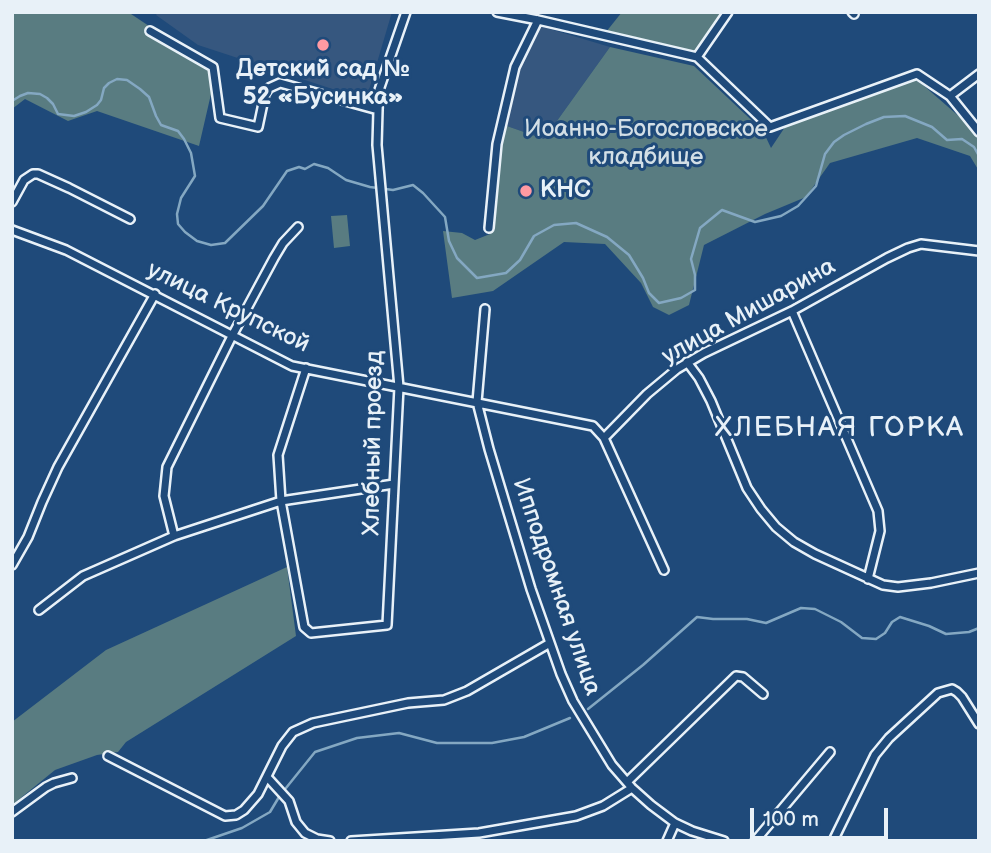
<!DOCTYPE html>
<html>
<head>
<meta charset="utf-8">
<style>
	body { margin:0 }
	#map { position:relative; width:991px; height:853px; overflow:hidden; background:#1f4a7a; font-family:"Balsamiq Sans",sans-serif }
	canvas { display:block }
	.frame { position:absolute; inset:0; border:14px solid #e8f1f8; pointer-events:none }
	.scale { position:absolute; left:750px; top:808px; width:138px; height:32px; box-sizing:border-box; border:4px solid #e8f1f8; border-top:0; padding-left:9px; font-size:21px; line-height:24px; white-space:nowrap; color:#e8f1f8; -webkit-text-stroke:5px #1f4a7a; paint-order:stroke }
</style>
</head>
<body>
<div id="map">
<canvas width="991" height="853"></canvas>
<div class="frame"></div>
<div class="scale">100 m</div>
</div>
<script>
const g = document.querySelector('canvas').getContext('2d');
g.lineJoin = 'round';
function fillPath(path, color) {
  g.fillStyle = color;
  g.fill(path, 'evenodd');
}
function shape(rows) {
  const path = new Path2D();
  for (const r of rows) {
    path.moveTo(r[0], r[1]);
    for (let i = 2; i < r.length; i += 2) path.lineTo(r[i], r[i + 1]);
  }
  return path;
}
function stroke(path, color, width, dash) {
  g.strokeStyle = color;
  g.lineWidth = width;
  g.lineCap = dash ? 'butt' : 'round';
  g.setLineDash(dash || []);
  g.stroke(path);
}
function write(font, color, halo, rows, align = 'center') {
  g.font = font + ' "Balsamiq Sans",sans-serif';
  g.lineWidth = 6;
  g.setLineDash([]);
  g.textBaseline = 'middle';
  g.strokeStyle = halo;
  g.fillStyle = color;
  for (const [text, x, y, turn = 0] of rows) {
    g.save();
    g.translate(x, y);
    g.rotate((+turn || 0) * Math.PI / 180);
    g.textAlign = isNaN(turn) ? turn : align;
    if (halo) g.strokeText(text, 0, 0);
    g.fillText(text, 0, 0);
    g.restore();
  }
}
fillPath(shape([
	[158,12,392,12,366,100,198,45,156,15],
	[530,23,610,47,544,139,504,125]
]), '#36577f');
fillPath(shape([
	[12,12,128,12,188,52,217,68,199,146,97,111,68,121,25,99,12,109],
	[622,12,723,12,695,53,606,32],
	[610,47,694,66,763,131,771,148,785,127,915,80,923,85,970,126,979,141,979,171,970,156,917,138,830,163,806,197,765,214,704,245,689,305,669,315,653,307,641,283,605,244,564,242,493,291,452,298,443,231,462,233,475,240,490,234,504,125,544,139],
	[347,215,350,246,334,248,331,216],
	[287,567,296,636,126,742,118,752,97,755,55,770,12,805,12,722,106,650]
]), '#597c81');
stroke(shape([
	[12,101,20,96,28,93,40,94,47,98,53,104,58,114,74,116,86,112,97,105,101,100,104,88,109,83,117,79,127,80,140,89,149,97,156,116,161,125,178,131,184,139,191,153,195,176,181,198,177,214,178,224,185,232,197,241,211,245,225,243,263,206,287,171,299,167,305,169,314,164,328,168,346,180,370,187,393,190,413,185,423,193,445,217,449,241,457,258,477,278,506,273,520,260,534,236,554,225,576,223,607,237,629,255,643,278,649,293,659,303,681,298,695,290,695,275,691,259,700,228,722,210,755,222,781,216,798,206,816,186,825,154,834,142,844,135,866,124,884,117,905,116,932,127,947,140,962,139,974,147,979,156],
	[588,709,643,665,697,617,713,619,747,619,766,623,801,608,815,609,841,622,862,638,876,639,885,633,892,622,900,617,929,626,946,634,969,632,979,628],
	[286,788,315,752,357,738,399,733,437,743,492,743,524,737,570,718],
	[204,841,242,828,270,812,279,797]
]), '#84a8c2', 2.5);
const street = shape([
	[497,12,538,20,697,57,770,127,917,74,950,96,979,74],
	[852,12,854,14],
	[150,31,213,67,220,118,258,127,265,94,269,88,280,83,378,110],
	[697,57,728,12],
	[950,96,979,132],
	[12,202,24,180,33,174,38,174,69,188,130,219],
	[489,228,497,144,515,67,538,20],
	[12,230,66,250,292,366,593,426,604,438,647,394,677,369,704,353,792,311,887,258,908,248,921,244,979,251],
	[485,309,477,402,489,449,531,589,561,674,573,701,612,765,632,788,651,805,675,823,692,831,724,841],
	[792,311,878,511,880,531,868,579],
	[687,362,699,378,711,401,747,488,761,509,776,527,794,542,815,554,883,585,898,587,931,583,979,573],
	[306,368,278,455,281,501,304,627,311,633,387,625,399,387,377,145,378,110,379,90,406,12],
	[604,438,664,570],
	[174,536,164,496,167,467,232,336,274,258,283,243,298,227],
	[12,565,28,537,42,502,58,467,155,294],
	[39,610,83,576,174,536,281,501,394,484],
	[108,756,225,816,236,815,244,810,258,794,282,746,293,732,313,723,408,703,444,700,467,691,550,643],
	[267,777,289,801,296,822,305,833,317,839,330,841],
	[627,782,736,676,743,677,763,694],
	[12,812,46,787,54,783,72,778],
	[351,841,479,833,576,816,603,806,632,788],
	[667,841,675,823],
	[755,841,830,752],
	[833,841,875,755,889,738,938,693,952,689,957,692,962,697,979,724]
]);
stroke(street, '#e8f1f8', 12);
stroke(street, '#1f4a7a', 7);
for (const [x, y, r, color] of [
	[323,45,7,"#ff9aa2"],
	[526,191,7,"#ff9aa2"]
]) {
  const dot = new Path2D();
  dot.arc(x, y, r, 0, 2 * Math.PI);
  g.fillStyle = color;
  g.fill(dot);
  stroke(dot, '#1f4a7a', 2.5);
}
write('bold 24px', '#e8f1f8', '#1f4a7a', [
	["Детский сад №",323,70],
	["52 «Бусинка»",323,98],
	["КНС",540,191,"left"]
]);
write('24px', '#d3dfe6', '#1f4a7a', [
	["Иоанно-Богословское",646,130],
	["кладбище",646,158]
]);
write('24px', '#e8f1f8', '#1f4a7a', [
	["улица Крупской",228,308,26],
	["улица Мишарина",749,312,-29],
	["Хлебный проезд",374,443,-89],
	["Ипподромная улица",556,587,71]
]);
g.letterSpacing = '2px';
write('28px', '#e8f1f8', '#1f4a7a', [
	["ХЛЕБНАЯ ГОРКА",840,429]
]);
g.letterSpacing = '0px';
</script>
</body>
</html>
